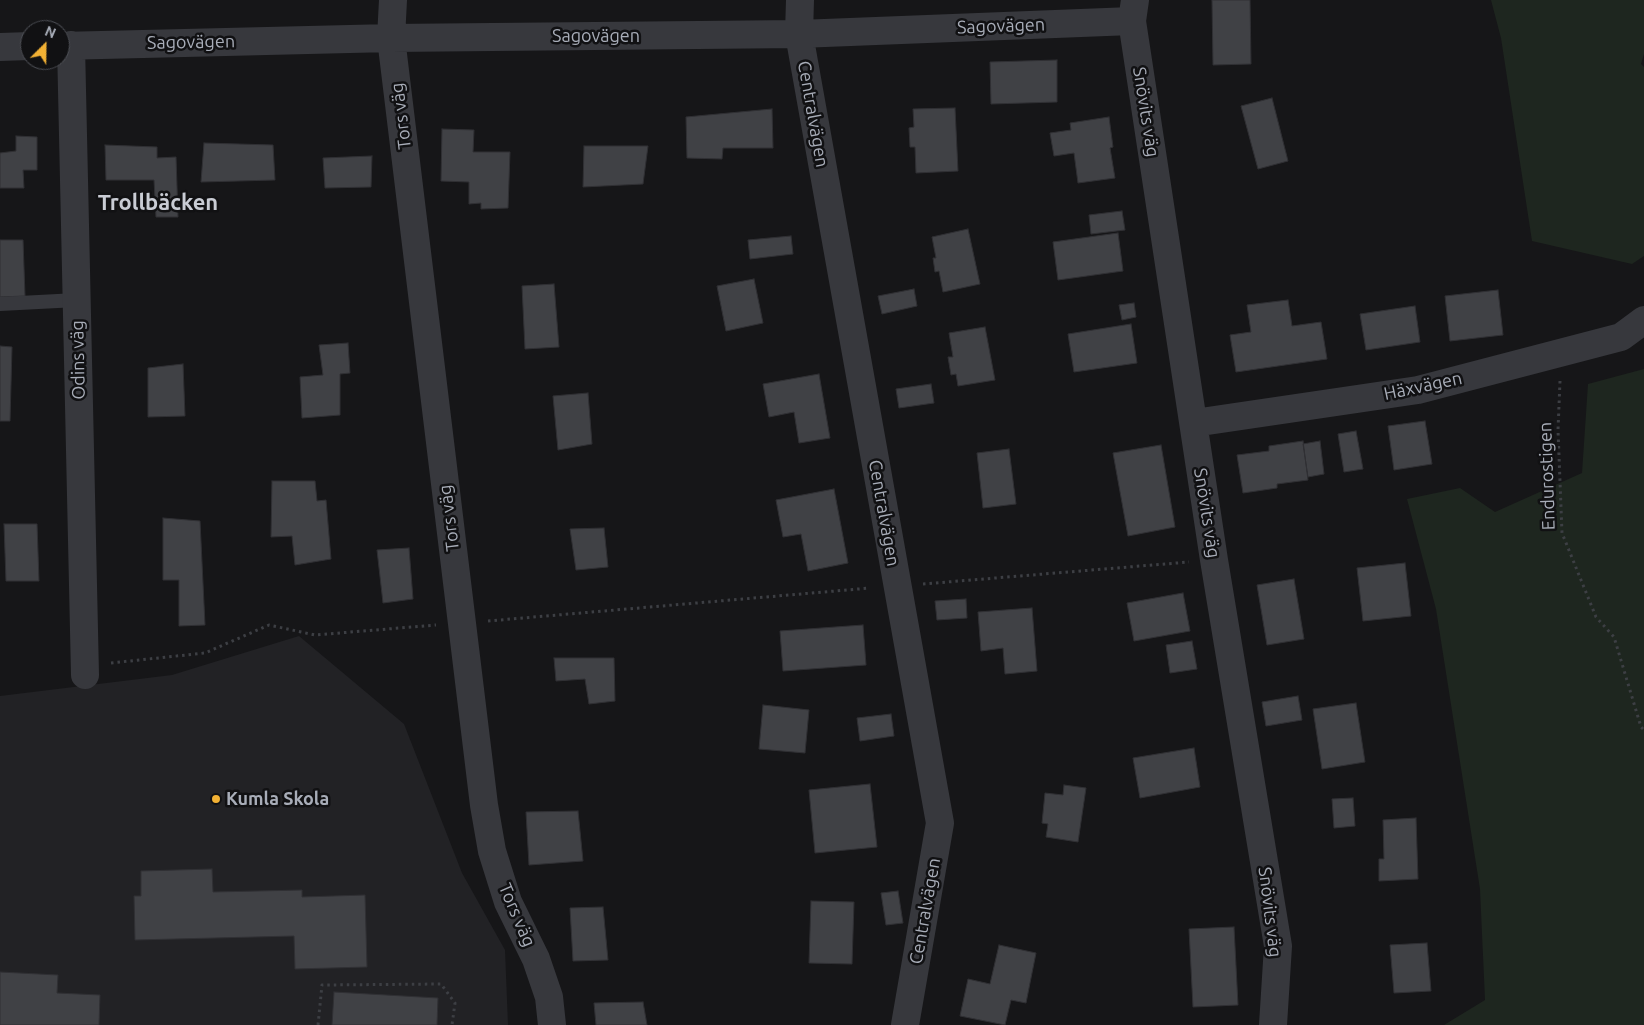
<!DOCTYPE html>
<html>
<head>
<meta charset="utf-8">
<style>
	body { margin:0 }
	#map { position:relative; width:1644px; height:1025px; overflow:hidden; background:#161618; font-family:Ubuntu,sans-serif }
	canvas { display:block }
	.north { position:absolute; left:20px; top:20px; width:50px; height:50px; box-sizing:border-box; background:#111113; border:1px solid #4d4f55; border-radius:50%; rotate:23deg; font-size:14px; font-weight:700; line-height:20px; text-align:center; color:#a8adb8 }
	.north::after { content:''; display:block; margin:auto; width:18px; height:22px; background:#f2b134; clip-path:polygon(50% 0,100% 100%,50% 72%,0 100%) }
</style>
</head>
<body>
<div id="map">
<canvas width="1644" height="1025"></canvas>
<div class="north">N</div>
</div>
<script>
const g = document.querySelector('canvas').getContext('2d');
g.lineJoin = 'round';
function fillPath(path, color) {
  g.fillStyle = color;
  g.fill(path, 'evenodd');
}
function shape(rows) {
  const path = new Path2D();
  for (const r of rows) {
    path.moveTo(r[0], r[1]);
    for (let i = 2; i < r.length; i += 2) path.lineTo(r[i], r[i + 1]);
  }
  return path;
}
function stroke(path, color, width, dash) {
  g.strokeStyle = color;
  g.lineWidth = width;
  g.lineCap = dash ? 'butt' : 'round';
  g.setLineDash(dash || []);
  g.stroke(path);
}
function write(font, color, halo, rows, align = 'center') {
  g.font = font + ' Ubuntu,sans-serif';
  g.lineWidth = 5;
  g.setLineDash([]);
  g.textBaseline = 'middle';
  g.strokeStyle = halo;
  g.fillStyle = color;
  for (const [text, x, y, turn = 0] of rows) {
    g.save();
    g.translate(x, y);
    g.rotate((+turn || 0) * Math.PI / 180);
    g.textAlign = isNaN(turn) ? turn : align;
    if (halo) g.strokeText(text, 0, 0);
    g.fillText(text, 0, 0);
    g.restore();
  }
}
fillPath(shape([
	[299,636,404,724,462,873,505,950,508,1025,0,1025,0,696,172,675]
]), '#222225');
fillPath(shape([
	[1491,0,1644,0,1644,54,1641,64,1644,67,1644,256,1632,264,1532,241,1501,38],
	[1644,369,1644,1025,1444,1025,1485,1000,1480,889,1436,609,1407,499,1460,488,1495,512,1582,473,1588,384]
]), '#1e261f');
const building = shape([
	[1212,0,1250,0,1251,64,1213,65,1212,0],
	[1057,60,1057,102,991,104,990,62,1057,60],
	[1272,98,1288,161,1258,169,1241,106,1272,98],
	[955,108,958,171,916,173,915,147,910,147,909,128,914,127,913,109,955,108],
	[772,109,773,148,723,148,722,159,687,158,686,117,772,109],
	[1109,117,1113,147,1110,148,1115,178,1078,183,1074,153,1054,156,1050,133,1071,130,1070,123,1109,117],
	[442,129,474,130,473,152,510,152,508,208,481,209,481,203,469,204,469,182,441,181,442,129],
	[16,136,37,137,37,170,23,170,24,188,0,188,0,153,16,151,16,136],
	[204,143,273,145,275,180,201,182,204,143],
	[105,145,157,147,157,158,176,157,178,217,156,217,154,180,106,180,105,145],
	[584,146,648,146,643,184,583,187,584,146],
	[372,156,371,187,325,188,323,158,372,156],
	[1122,211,1125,230,1091,234,1089,215,1122,211],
	[968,229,980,284,943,292,939,271,935,272,933,258,936,258,932,237,968,229],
	[1118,233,1123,271,1058,280,1053,242,1118,233],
	[791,236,793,254,750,259,748,240,791,236],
	[0,240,23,240,25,296,0,297,0,240],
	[754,279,763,323,726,331,717,286,754,279],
	[554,284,559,347,525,349,522,286,554,284],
	[914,289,917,306,882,314,878,296,914,289],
	[1498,290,1503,335,1450,341,1445,296,1498,290],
	[1288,300,1292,326,1321,322,1327,359,1236,372,1230,335,1251,332,1247,305,1288,300],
	[1134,303,1136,317,1122,320,1119,305,1134,303],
	[1415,306,1420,342,1366,350,1360,314,1415,306],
	[1131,324,1137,363,1074,372,1068,334,1131,324],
	[985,327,995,380,958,386,956,374,951,375,948,357,953,357,949,333,985,327],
	[348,343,350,373,340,374,340,415,302,418,300,377,323,375,319,345,348,343],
	[0,346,12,347,10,421,0,421,0,346],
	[183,364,185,416,148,417,148,368,183,364],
	[819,374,830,438,799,443,794,412,769,417,763,384,819,374],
	[931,384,934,403,899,408,896,389,931,384],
	[588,393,592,444,558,450,553,396,588,393],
	[1425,421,1432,464,1394,470,1388,426,1425,421],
	[1356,431,1363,469,1344,472,1338,434,1356,431],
	[1303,441,1308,480,1277,484,1277,488,1243,493,1237,455,1269,451,1269,446,1303,441],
	[1320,441,1324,474,1308,477,1303,444,1320,441],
	[1161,445,1175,527,1128,536,1113,453,1161,445],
	[1009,449,1016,504,983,508,977,453,1009,449],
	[272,481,315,481,317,501,326,500,331,559,295,565,292,536,271,537,272,481],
	[834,489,848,563,808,571,801,534,783,537,776,500,834,489],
	[163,518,200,521,205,625,179,626,179,580,163,580,163,518],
	[4,524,37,524,39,581,6,581,4,524],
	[604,528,608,567,576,570,570,529,604,528],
	[409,548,413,599,383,603,377,550,409,548],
	[1405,563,1411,616,1363,621,1357,568,1405,563],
	[1294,579,1304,639,1267,645,1257,585,1294,579],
	[1183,593,1190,631,1134,641,1127,603,1183,593],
	[966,599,967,618,937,620,935,601,966,599],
	[1032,608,1037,671,1005,674,1003,648,981,651,978,612,1032,608],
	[863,625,866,665,783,671,780,631,863,625],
	[1192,641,1197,669,1170,673,1166,645,1192,641],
	[554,658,614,658,615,701,589,704,585,679,556,681,554,658],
	[1298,696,1302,720,1266,726,1262,702,1298,696],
	[1356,703,1365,762,1322,769,1313,709,1356,703],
	[763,705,809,710,805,753,759,749,763,705],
	[891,714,894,736,860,741,857,718,891,714],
	[1194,748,1200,787,1140,798,1133,758,1194,748],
	[870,784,877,847,815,853,809,790,870,784],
	[1064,785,1086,788,1078,842,1046,837,1048,824,1042,823,1045,793,1063,795,1064,785],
	[1353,798,1355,826,1334,828,1332,799,1353,798],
	[578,811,583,861,529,865,526,812,578,811],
	[1416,818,1418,879,1379,881,1379,859,1384,859,1383,820,1416,818],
	[212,869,213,892,302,890,302,897,365,895,367,967,295,969,294,936,135,940,134,896,141,896,141,871,212,869],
	[898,891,903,923,886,925,881,893,898,891],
	[811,901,854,902,852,964,809,963,811,901],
	[603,907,608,960,573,961,570,908,603,907],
	[1234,927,1238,1005,1193,1007,1189,929,1234,927],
	[1427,943,1431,991,1394,993,1390,945,1427,943],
	[999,945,1036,953,1026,1003,1011,1000,1005,1025,960,1016,968,979,990,984,999,945],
	[0,972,58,975,57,993,100,995,99,1025,0,1025,0,972],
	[334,992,438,998,437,1025,332,1025,334,992],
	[643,1002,647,1025,596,1025,594,1003,643,1002]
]);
fillPath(building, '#404145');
stroke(building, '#303034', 1);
stroke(shape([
	[1560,381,1558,430,1562,533,1596,617,1614,637,1641,727,1644,730],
	[923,584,1189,562],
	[488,621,870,588],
	[111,663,205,653,269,625,315,635,436,625],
	[318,1025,322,985,441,984,455,1003,452,1025]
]), '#3d3f44', 3, [2.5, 4]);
stroke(shape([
	[0,304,77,300]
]), '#37383d', 14);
stroke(shape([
	[393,0,391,38,484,805,492,851,508,902,536,959,549,997,552,1025],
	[800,0,799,34,940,823,905,1025],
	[1135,0,1132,21,1214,560,1278,946,1273,1025],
	[71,45,85,675],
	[60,46,391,38,799,34,1132,21],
	[0,47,30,46],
	[1194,423,1418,390,1621,337,1644,320]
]), '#37383d', 28);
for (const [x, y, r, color] of [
	[216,799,5,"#f2b134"]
]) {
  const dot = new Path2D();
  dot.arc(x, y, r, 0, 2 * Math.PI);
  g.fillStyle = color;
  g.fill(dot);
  stroke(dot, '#111113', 2);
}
write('18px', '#a8adb8', '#111113', [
	["Sagovägen",1001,26,-2],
	["Sagovägen",596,36],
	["Sagovägen",191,42,-1],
	["Snövits väg",1146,112,81],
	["Centralvägen",813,114,80],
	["Tors väg",401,116,-97],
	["Odins väg",78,360,-91],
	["Häxvägen",1423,386,-12],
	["Endurostigen",1547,476,-92],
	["Centralvägen",884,513,80],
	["Snövits väg",1207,513,81],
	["Tors väg",449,518,-97],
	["Centralvägen",925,911,-80],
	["Snövits väg",1270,912,83],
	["Tors väg",517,915,67]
]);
write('bold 18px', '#a8adb8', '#111113', [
	["Kumla Skola",226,799]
], 'left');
write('bold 22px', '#c9ccd4', '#111113', [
	["Trollbäcken",158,203]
]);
</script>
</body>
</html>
